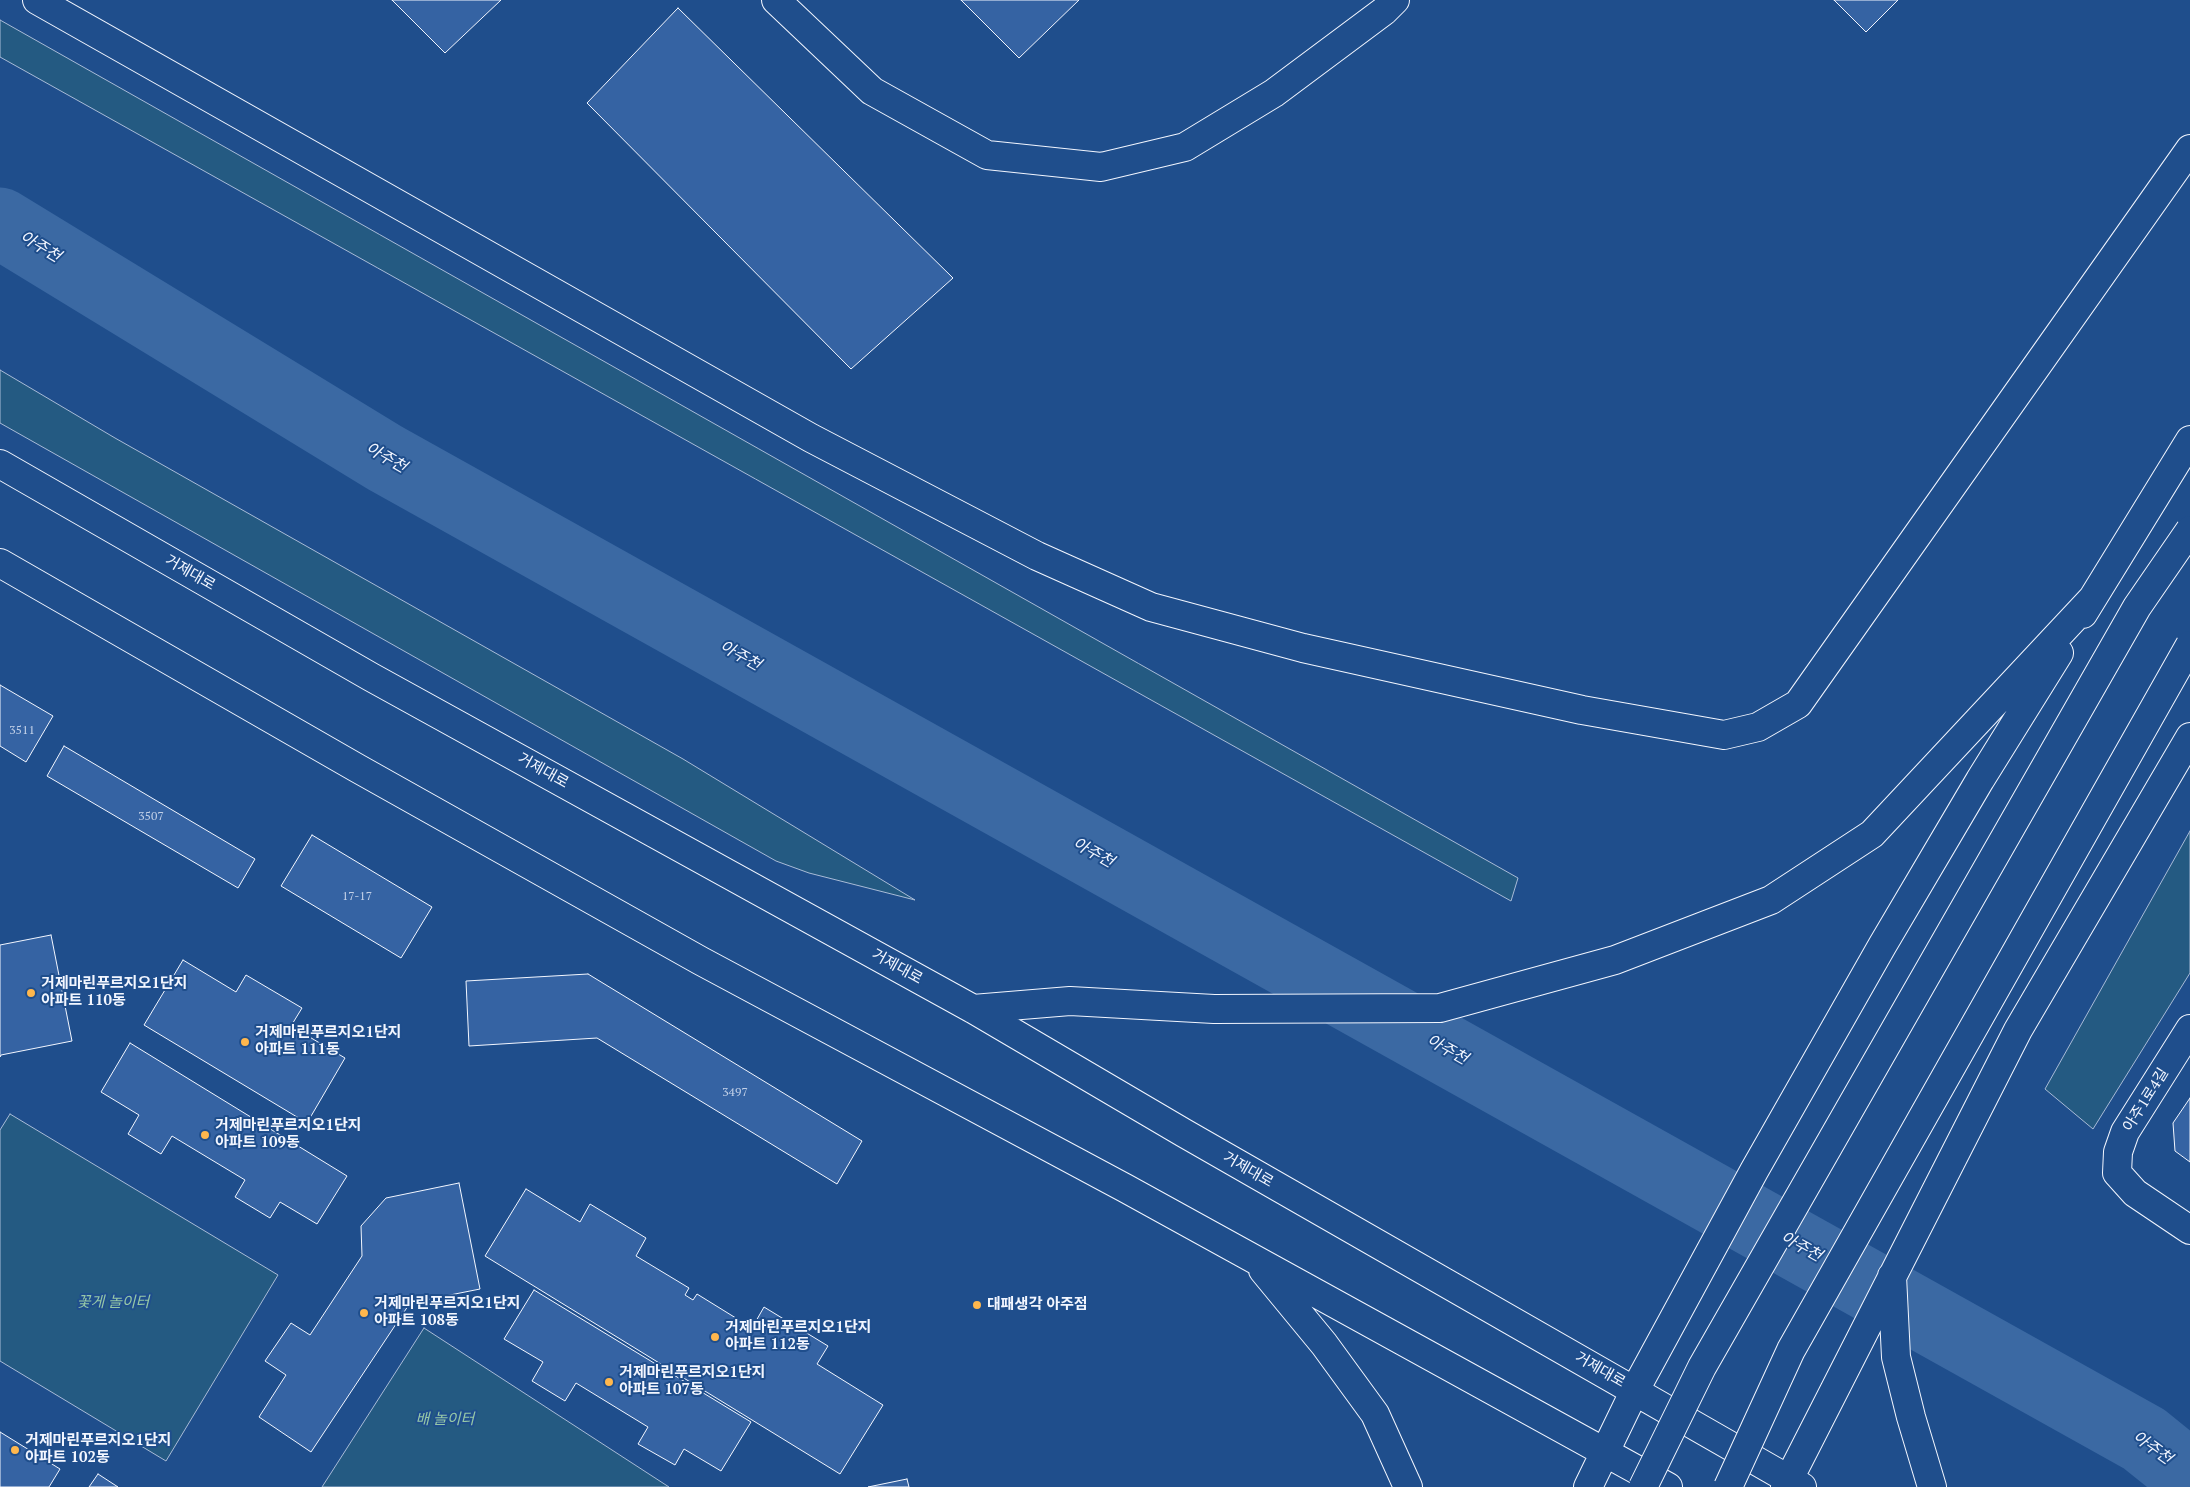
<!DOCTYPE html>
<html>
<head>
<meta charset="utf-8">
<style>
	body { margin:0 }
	canvas { display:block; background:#1f4e8c }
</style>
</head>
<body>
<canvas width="2190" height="1487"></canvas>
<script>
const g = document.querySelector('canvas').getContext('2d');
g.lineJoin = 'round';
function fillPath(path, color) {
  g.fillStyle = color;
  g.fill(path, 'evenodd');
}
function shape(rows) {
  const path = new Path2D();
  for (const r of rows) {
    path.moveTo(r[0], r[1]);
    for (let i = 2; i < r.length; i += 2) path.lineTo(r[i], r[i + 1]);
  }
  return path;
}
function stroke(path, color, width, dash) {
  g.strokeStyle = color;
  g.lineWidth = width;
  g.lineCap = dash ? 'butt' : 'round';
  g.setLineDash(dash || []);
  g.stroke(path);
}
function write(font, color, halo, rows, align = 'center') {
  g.font = font + ' "PT Serif","Noto Sans KR",serif';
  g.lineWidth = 4;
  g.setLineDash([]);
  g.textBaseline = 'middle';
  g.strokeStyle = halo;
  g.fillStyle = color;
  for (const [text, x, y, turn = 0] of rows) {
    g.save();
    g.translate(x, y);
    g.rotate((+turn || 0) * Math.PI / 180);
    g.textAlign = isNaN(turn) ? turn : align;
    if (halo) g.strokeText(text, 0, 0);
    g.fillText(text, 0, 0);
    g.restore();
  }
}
const green = shape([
	[0,20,1518,878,1511,901,0,57,0,20],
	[0,370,115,438,683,759,915,900,809,873,776,861,0,423,0,370],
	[2190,831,2190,973,2093,1129,2045,1089,2190,831],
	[10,1114,278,1275,166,1461,0,1361,0,1130,10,1114],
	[424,1328,669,1487,322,1487,424,1328]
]);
fillPath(green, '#245a82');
stroke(green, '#a8bbd7', 1);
stroke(shape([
	[0,223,385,458,2144,1439,2190,1476]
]), '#3b69a3', 71);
const building = shape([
	[392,0,501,0,445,53,392,0],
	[961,0,1079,0,1019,58,961,0],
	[1834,0,1898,0,1866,32,1834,0],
	[678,8,953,278,851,369,587,103,678,8],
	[0,685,53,716,26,762,0,746,0,685],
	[64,746,255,859,238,888,47,776,64,746],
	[312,835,432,907,401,958,281,886,312,835],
	[51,935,72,1041,1,1055,0,1057,0,945,51,935],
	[183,960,236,992,246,975,302,1008,291,1026,345,1058,307,1123,144,1025,183,960],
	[588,974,862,1141,837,1184,597,1038,469,1046,466,981,588,974],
	[130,1043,347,1176,317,1224,280,1202,270,1218,235,1197,245,1180,172,1136,161,1154,128,1134,139,1115,101,1092,130,1043],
	[2190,1098,2190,1162,2175,1151,2173,1123,2190,1098],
	[459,1183,480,1289,410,1303,311,1452,259,1417,286,1375,265,1361,291,1323,310,1335,362,1256,361,1226,386,1198,459,1183],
	[526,1189,580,1222,590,1204,646,1238,636,1256,689,1288,685,1295,693,1300,697,1294,752,1328,764,1307,828,1346,817,1364,883,1405,840,1474,485,1256,526,1189],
	[534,1290,751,1422,721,1471,684,1449,675,1465,638,1444,648,1427,576,1383,565,1401,532,1381,543,1362,504,1339,534,1290],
	[0,1432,60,1469,49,1487,0,1487,0,1432],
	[98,1474,118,1487,89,1487,98,1474],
	[907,1479,909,1487,868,1487,907,1479]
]);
fillPath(building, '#3563a3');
stroke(building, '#f2f6ff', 1);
const minor = shape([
	[37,0,811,438,1037,556,1151,607,1303,648,1582,710,1724,735,1758,727,1798,704,2190,149],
	[776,0,872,91,987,155,1101,167,1185,147,1274,93,1384,11,1395,0],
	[0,464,371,677,973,1009,1184,1133,1802,1487],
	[0,563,357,768,701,961,1125,1188,1668,1487],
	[2083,614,2190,440],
	[973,1009,1070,1001,1214,1009,1440,1008,1615,960,1771,900,1872,834,2092,599],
	[2190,1029,2125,1132,2118,1152,2117,1173,2135,1193,2190,1230],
	[1263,1270,1324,1344,1375,1414,1408,1487],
	[1892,1276,1896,1357,1911,1417,1932,1487],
	[1588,1487,1635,1390,1754,1171,1882,946,1980,780,2059,653],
	[1785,1487,2018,1030,2190,737]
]);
stroke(minor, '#f2f6ff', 30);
stroke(minor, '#1f4e8c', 28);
const highwayBridge = shape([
	[1643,1487,1702,1367,2137,607,2190,530],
	[1728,1487,1791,1350,2190,645]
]);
stroke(highwayBridge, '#f2f6ff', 30, []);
stroke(highwayBridge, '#1f4e8c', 28);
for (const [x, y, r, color] of [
	[31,993,5,"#ffb74d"],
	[245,1042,5,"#ffb74d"],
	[205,1135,5,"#ffb74d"],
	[977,1305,5,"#ffb74d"],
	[364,1313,5,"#ffb74d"],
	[715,1337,5,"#ffb74d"],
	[609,1382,5,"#ffb74d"],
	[15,1450,5,"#ffb74d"]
]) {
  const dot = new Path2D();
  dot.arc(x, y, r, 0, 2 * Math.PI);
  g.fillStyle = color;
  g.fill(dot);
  stroke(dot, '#1f4e8c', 2);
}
write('12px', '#c3d1e8', null, [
	["3511",22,731],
	["3507",151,817],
	["17-17",357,897],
	["3497",735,1093]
]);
write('15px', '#f2f6ff', '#1f4e8c', [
	["거제대로",190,573,30],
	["거제대로",543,771,29],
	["거제대로",897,967,29],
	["아주1로4길",2146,1100,-58],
	["거제대로",1248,1170,30],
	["거제대로",1600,1370,30]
]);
write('bold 15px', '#f2f6ff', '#1f4e8c', [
	["거제마린푸르지오1단지",41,984],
	["아파트 110동",41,1001],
	["거제마린푸르지오1단지",255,1033],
	["아파트 111동",255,1050],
	["거제마린푸르지오1단지",215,1126],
	["아파트 109동",215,1143],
	["거제마린푸르지오1단지",374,1304],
	["아파트 108동",374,1321],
	["대패생각 아주점",987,1305],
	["거제마린푸르지오1단지",725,1328],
	["아파트 112동",725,1345],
	["거제마린푸르지오1단지",619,1373],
	["아파트 107동",619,1390],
	["거제마린푸르지오1단지",25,1441],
	["아파트 102동",25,1458]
], 'left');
write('italic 15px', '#97c8a6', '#1f4e8c', [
	["꽃게 놀이터",113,1303],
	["배 놀이터",445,1420]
]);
write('italic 16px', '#f2f6ff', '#1f4e8c', [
	["아주천",40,247,31],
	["아주천",386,458,30],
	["아주천",740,656,29],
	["아주천",1093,853,29],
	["아주천",1447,1050,29],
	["아주천",1801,1247,29],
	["아주천",2152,1448,36]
]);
</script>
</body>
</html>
